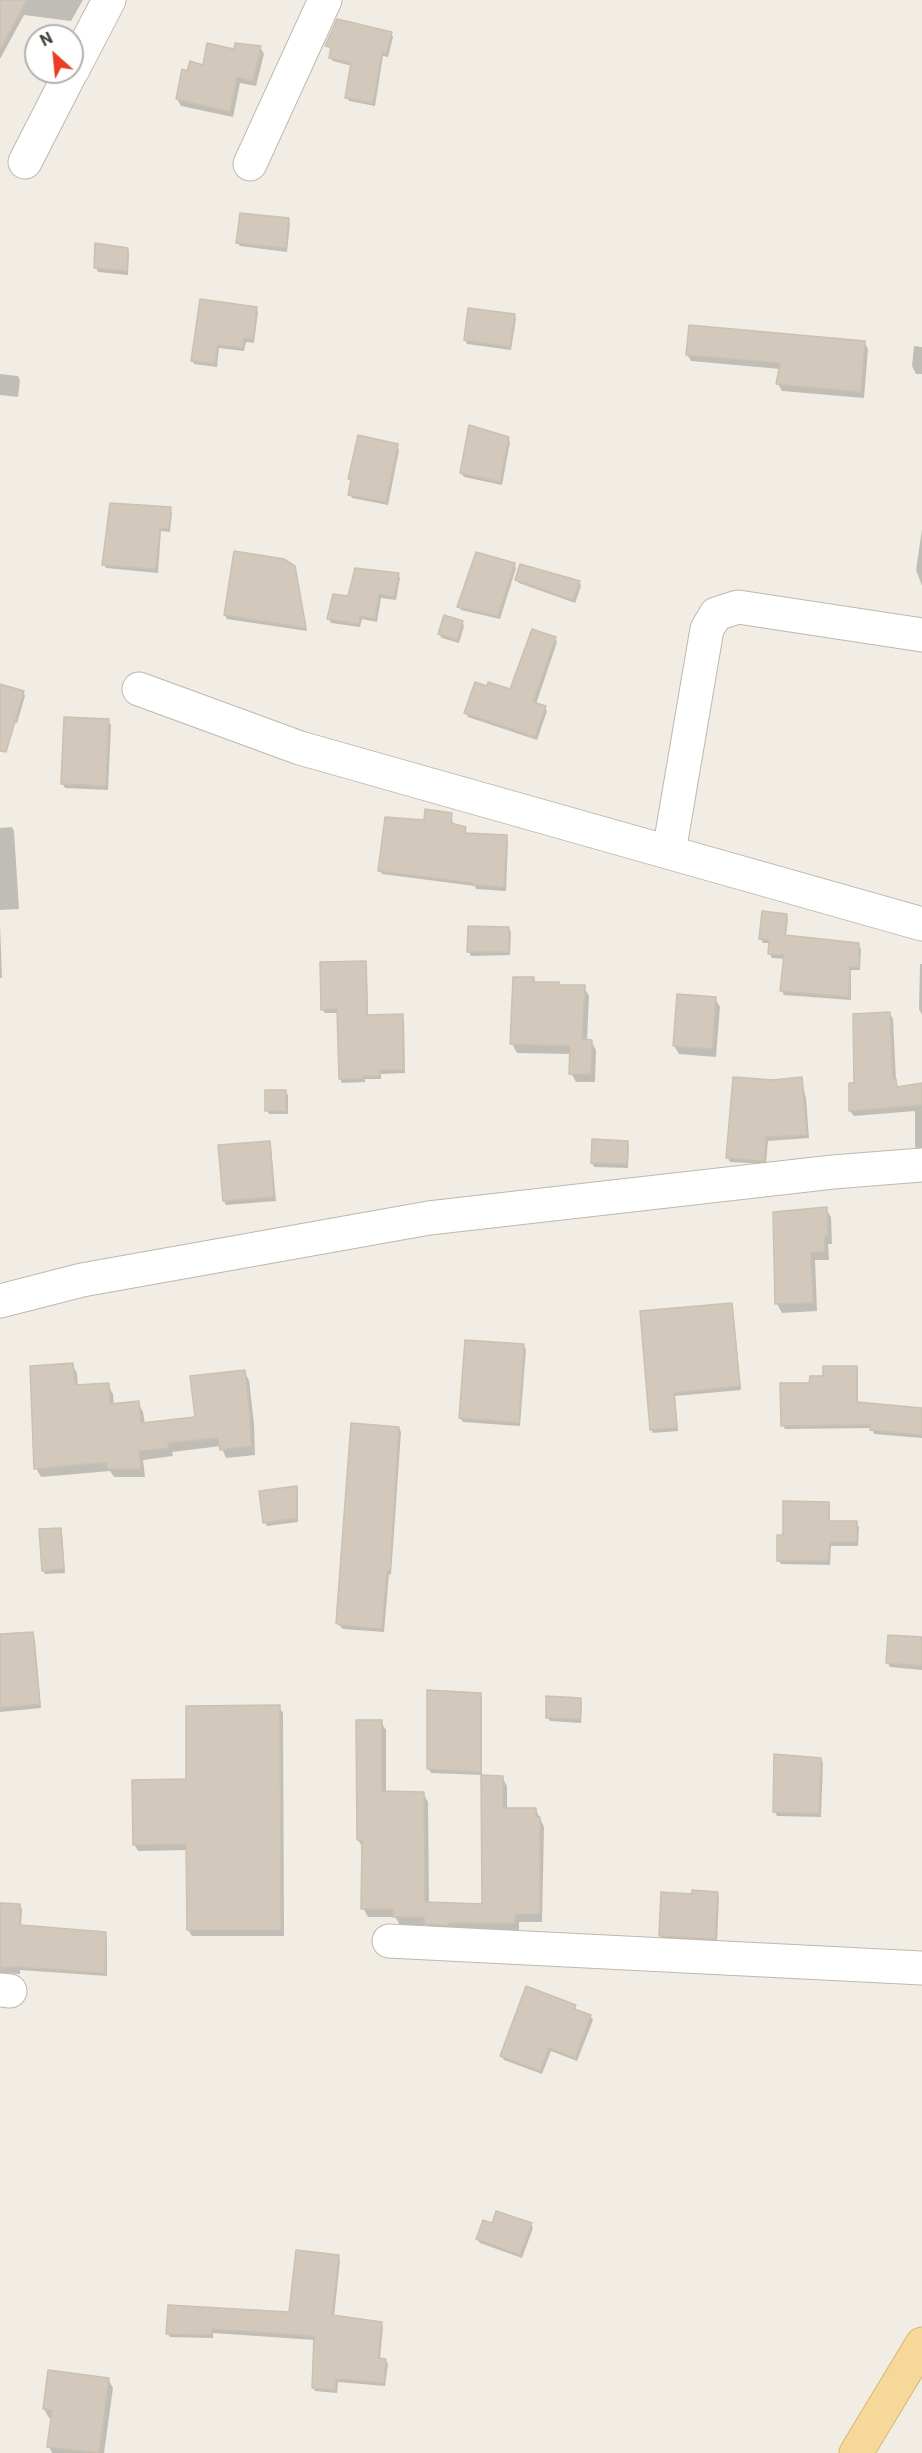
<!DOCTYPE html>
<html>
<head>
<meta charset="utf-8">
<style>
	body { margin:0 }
	#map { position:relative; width:922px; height:2453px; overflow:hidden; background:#f1ede5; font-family:Roboto,sans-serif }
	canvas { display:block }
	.north { position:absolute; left:24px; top:24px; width:60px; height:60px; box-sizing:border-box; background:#fff; border:2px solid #b4b1ae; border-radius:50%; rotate:333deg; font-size:16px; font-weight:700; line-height:24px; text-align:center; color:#433d35 }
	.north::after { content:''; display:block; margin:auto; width:21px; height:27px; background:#e93d25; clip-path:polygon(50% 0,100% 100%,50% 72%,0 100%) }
</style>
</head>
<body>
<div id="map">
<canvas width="922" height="2453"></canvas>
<div class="north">N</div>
</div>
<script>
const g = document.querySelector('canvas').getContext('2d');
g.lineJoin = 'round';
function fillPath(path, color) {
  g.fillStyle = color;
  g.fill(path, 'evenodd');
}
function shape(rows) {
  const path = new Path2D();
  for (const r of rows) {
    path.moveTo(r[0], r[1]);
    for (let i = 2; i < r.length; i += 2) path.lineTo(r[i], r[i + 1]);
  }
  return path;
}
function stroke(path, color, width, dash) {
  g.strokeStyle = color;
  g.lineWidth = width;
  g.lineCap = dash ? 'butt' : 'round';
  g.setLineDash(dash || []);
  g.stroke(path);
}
fillPath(shape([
	[0,0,83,0,71,21,24,15,0,59],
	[391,33,393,37,388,57,383,56,375,106,349,101,347,97,352,66,333,61,330,57,332,50,326,45],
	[260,47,264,54,256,86,240,83,233,117,181,106,177,99,188,72],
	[288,220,290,223,287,252,240,246,237,242],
	[127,249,129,253,128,275,98,272,96,268],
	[256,308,258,312,254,343,246,342,244,351,219,348,217,367,194,364,192,360],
	[514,315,516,319,511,350,467,344,465,340],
	[864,342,868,349,864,398,782,391,778,384,780,369,691,361,687,354],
	[914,346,922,347,922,374,916,374,912,366],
	[0,374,18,376,20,380,18,397,0,395],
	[508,438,510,442,502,485,464,477,461,473],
	[397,446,399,450,388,505,352,498,350,494,352,483,350,479],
	[170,509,172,513,170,532,161,531,158,573,106,568,104,564],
	[922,529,922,586,916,570],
	[514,564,516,568,500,619,461,610,459,607],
	[294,567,307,631,227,619,225,615],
	[398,575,400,578,396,600,381,598,377,622,362,619,360,627,331,623,329,619,350,598],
	[517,580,579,582,581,586,575,603,519,583],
	[462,622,464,626,459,643,442,638,439,634],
	[555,638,557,642,536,704,545,708,547,711,537,740,468,717,466,713,488,688,511,691],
	[0,686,23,692,25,696,17,723,0,718],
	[108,721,111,725,108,790,65,788,63,784],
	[451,814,453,824,465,827,467,835,506,836,508,840,506,891,476,889,475,886,382,874,380,871,425,821],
	[12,827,14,831,19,909,0,910,0,828],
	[786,915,788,919,786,936,858,945,861,949,860,970,851,970,851,1000,784,995,782,991,786,959,772,958,770,954,770,943,763,943,761,939],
	[0,923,2,978,0,978],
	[508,929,511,932,510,955,471,956,469,952],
	[365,962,367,966,368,1016,402,1016,404,1020,405,1073,381,1074,381,1079,365,1079,365,1082,342,1083,340,1079,339,1013,325,1013,322,1009],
	[920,964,922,964,922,1015,919,1009],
	[533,979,536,983,584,987,589,996,587,1041,591,1041,596,1050,595,1082,576,1082,571,1073,571,1054,517,1053,512,1044],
	[715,998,720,1007,716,1057,679,1054,674,1046],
	[890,1014,893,1019,896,1081,898,1089,922,1084,922,1152,918,1152,915,1146,915,1111,854,1116,850,1111,851,1085,855,1084],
	[801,1079,806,1098,809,1138,768,1141,766,1164,730,1162,728,1158,773,1082],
	[285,1091,288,1095,288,1114,269,1114,267,1110],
	[269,1142,271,1146,276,1201,226,1205,224,1201,219,1146],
	[627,1142,629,1146,628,1168,594,1167,592,1163],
	[826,1209,831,1217,832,1244,828,1244,829,1260,815,1260,817,1311,782,1313,777,1304],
	[731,1304,733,1308,741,1390,675,1396,678,1431,653,1433,651,1429,642,1313],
	[523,1346,526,1349,520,1426,463,1422,460,1418],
	[72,1364,77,1373,78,1387,108,1385,113,1394,114,1405,138,1403,143,1412,145,1424,197,1418,244,1372,249,1380,254,1424,255,1455,226,1458,221,1446,172,1452,173,1456,143,1460,145,1477,114,1477,110,1471,41,1477,36,1468],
	[856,1367,858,1371,858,1403,922,1409,922,1438,874,1434,872,1428,785,1429,783,1425,811,1385],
	[399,1428,401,1432,391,1575,389,1574,384,1632,343,1629,337,1623],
	[296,1487,298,1491,298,1522,267,1526,265,1522],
	[828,1503,830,1507,830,1523,856,1523,859,1527,858,1546,831,1546,830,1565,781,1564,778,1560,785,1536],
	[60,1530,62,1534,65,1573,45,1574,43,1570],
	[0,1634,32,1636,35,1640,41,1708,0,1712],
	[922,1639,922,1670,890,1667,888,1663],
	[480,1694,482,1698,482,1775,431,1773,429,1769],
	[580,1699,582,1703,581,1723,550,1721,548,1718],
	[279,1707,283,1713,284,1936,192,1936,188,1930,188,1850,138,1851,134,1844,187,1781],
	[381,1722,386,1730,386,1793,423,1793,428,1802,429,1904,484,1905,502,1777,507,1786,507,1809,536,1810,544,1827,542,1922,519,1922,519,1931,431,1932,427,1925,400,1925,395,1917,368,1917,363,1908,363,1848,358,1840],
	[821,1759,823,1763,821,1817,777,1816,775,1812],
	[717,1893,719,1897,717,1942,663,1939,660,1936,693,1896],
	[0,1905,19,1905,22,1909,21,1927,105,1933,107,1937,107,1976,20,1970,20,1974,0,1973],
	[575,2006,577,2011,590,2016,593,2020,577,2061,551,2051,542,2074,504,2060,502,2056],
	[531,2224,533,2228,522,2258,480,2243,477,2239,493,2225],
	[338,2256,340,2260,334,2317,381,2323,383,2327,380,2359,385,2360,388,2364,385,2386,338,2382,337,2393,315,2391,313,2387,315,2340,213,2333,213,2338,170,2337,167,2333,290,2314],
	[108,2379,113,2388,104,2453,52,2453,49,2446,52,2418,49,2418,44,2409]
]), '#0003');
const building = shape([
	[0,0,27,0,0,49,0,0],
	[337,19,392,32,386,54,382,53,373,103,345,98,351,63,329,58,331,47,325,46,337,19],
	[207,43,234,49,235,43,261,46,253,81,237,77,230,112,176,99,182,69,187,71,190,61,203,65,207,43],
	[240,213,289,218,286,248,236,243,240,213],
	[95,243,128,248,127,271,94,268,95,243],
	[200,299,257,307,253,339,244,338,243,348,218,345,215,364,191,361,200,299],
	[468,308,515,314,510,347,464,340,468,308],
	[689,325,865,341,861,392,776,384,780,363,686,355,689,325],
	[469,425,509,437,500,482,460,473,469,425],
	[358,435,398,444,386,502,348,495,351,479,348,479,358,435],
	[110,503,171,507,169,529,160,528,156,569,102,565,110,503],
	[234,551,284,559,295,566,306,628,224,615,234,551],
	[476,552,515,563,498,616,457,607,476,552],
	[520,564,580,581,573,600,515,580,520,564],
	[355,568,399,573,394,597,379,594,375,619,360,616,359,624,327,619,333,594,348,596,355,568],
	[444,615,463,621,457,640,438,634,444,615],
	[532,629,556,637,533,702,546,706,535,737,464,713,475,682,487,686,488,682,510,689,532,629],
	[0,684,24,691,6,752,0,751,0,684],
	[64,717,109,719,106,786,61,784,64,717],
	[425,809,452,813,451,823,466,827,465,833,507,835,504,887,472,885,472,883,378,871,385,817,424,820,425,809],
	[762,911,787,914,785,935,859,943,859,967,850,967,849,997,780,991,784,955,768,954,769,940,759,939,762,911],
	[468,926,509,927,509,952,467,952,468,926],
	[366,961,367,1015,403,1014,403,1070,380,1070,380,1076,363,1076,364,1079,339,1079,337,1009,321,1010,320,962,366,961],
	[513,977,534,977,534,982,559,982,559,985,585,985,582,1039,592,1040,591,1074,569,1074,570,1046,510,1044,513,977],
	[677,994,716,997,712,1049,673,1046,677,994],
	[890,1012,893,1079,896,1079,897,1087,922,1083,922,1105,849,1111,849,1083,854,1083,853,1014,890,1012],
	[733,1077,773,1080,802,1077,807,1135,766,1137,764,1161,726,1158,733,1077],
	[265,1090,286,1090,286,1111,265,1111,265,1090],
	[592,1139,628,1141,627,1164,591,1163,592,1139],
	[270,1141,274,1197,223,1201,218,1145,270,1141],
	[827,1207,828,1235,824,1236,825,1252,811,1252,813,1303,775,1304,773,1212,827,1207],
	[732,1303,740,1386,674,1393,677,1427,650,1430,640,1311,732,1303],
	[465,1340,524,1344,519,1423,459,1418,465,1340],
	[73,1363,75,1385,109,1383,110,1404,139,1401,141,1423,195,1417,190,1376,245,1370,250,1415,251,1446,220,1450,218,1438,168,1443,169,1448,139,1451,141,1469,107,1469,107,1462,34,1469,30,1366,73,1363],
	[823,1366,857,1366,857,1402,922,1408,922,1435,870,1430,870,1425,781,1426,780,1383,809,1383,810,1376,823,1376,823,1366],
	[351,1423,399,1427,390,1571,387,1571,382,1629,340,1625,336,1623,351,1423],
	[297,1486,297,1518,263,1523,259,1491,297,1486],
	[783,1501,829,1502,829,1521,857,1521,857,1542,830,1542,828,1561,777,1561,777,1535,783,1535,783,1501],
	[61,1528,64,1569,42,1571,39,1529,61,1528],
	[33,1632,40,1704,0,1708,0,1634,33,1632],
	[888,1635,922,1637,922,1666,886,1663,888,1635],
	[427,1690,481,1693,481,1772,427,1769,427,1690],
	[546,1696,581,1698,580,1719,546,1718,546,1696],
	[280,1705,281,1930,187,1930,186,1844,133,1845,132,1780,186,1779,186,1706,280,1705],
	[356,1720,382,1720,382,1791,424,1792,425,1902,482,1904,481,1775,503,1776,503,1808,536,1808,536,1817,540,1817,540,1912,537,1914,515,1914,515,1923,449,1923,449,1925,425,1924,424,1917,393,1917,393,1909,361,1909,362,1840,357,1840,356,1720],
	[774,1754,821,1758,819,1814,773,1812,774,1754],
	[692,1890,718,1892,715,1939,659,1936,661,1892,692,1894,692,1890],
	[0,1903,20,1904,20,1925,106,1932,105,1973,18,1967,0,1968,0,1903],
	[526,1986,576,2005,574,2009,591,2015,575,2058,549,2048,540,2071,500,2056,526,1986],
	[496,2211,532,2223,520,2255,476,2239,483,2220,492,2223,496,2211],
	[296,2250,339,2255,332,2315,382,2322,378,2358,386,2359,384,2383,336,2379,335,2390,312,2388,314,2336,212,2329,212,2335,166,2334,168,2305,289,2312,296,2250],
	[48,2370,109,2378,99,2453,47,2447,52,2410,43,2409,48,2370]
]);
fillPath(building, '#d2c9bc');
stroke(building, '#ccc0b0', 1.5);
const minor = shape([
	[72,71,109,0],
	[25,162,71,72],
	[250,164,325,0],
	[139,689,300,748,922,924],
	[669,852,707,629,716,614,738,607,922,635],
	[0,1301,82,1280,429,1218,833,1172,922,1165],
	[389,1941,922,1968],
	[0,1990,10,1991]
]);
const major = shape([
	[856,2453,922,2344]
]);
stroke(minor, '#bfb8ac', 35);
stroke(major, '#d9b66b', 35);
stroke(minor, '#fff', 33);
stroke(major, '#f6d99a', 33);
</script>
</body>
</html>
